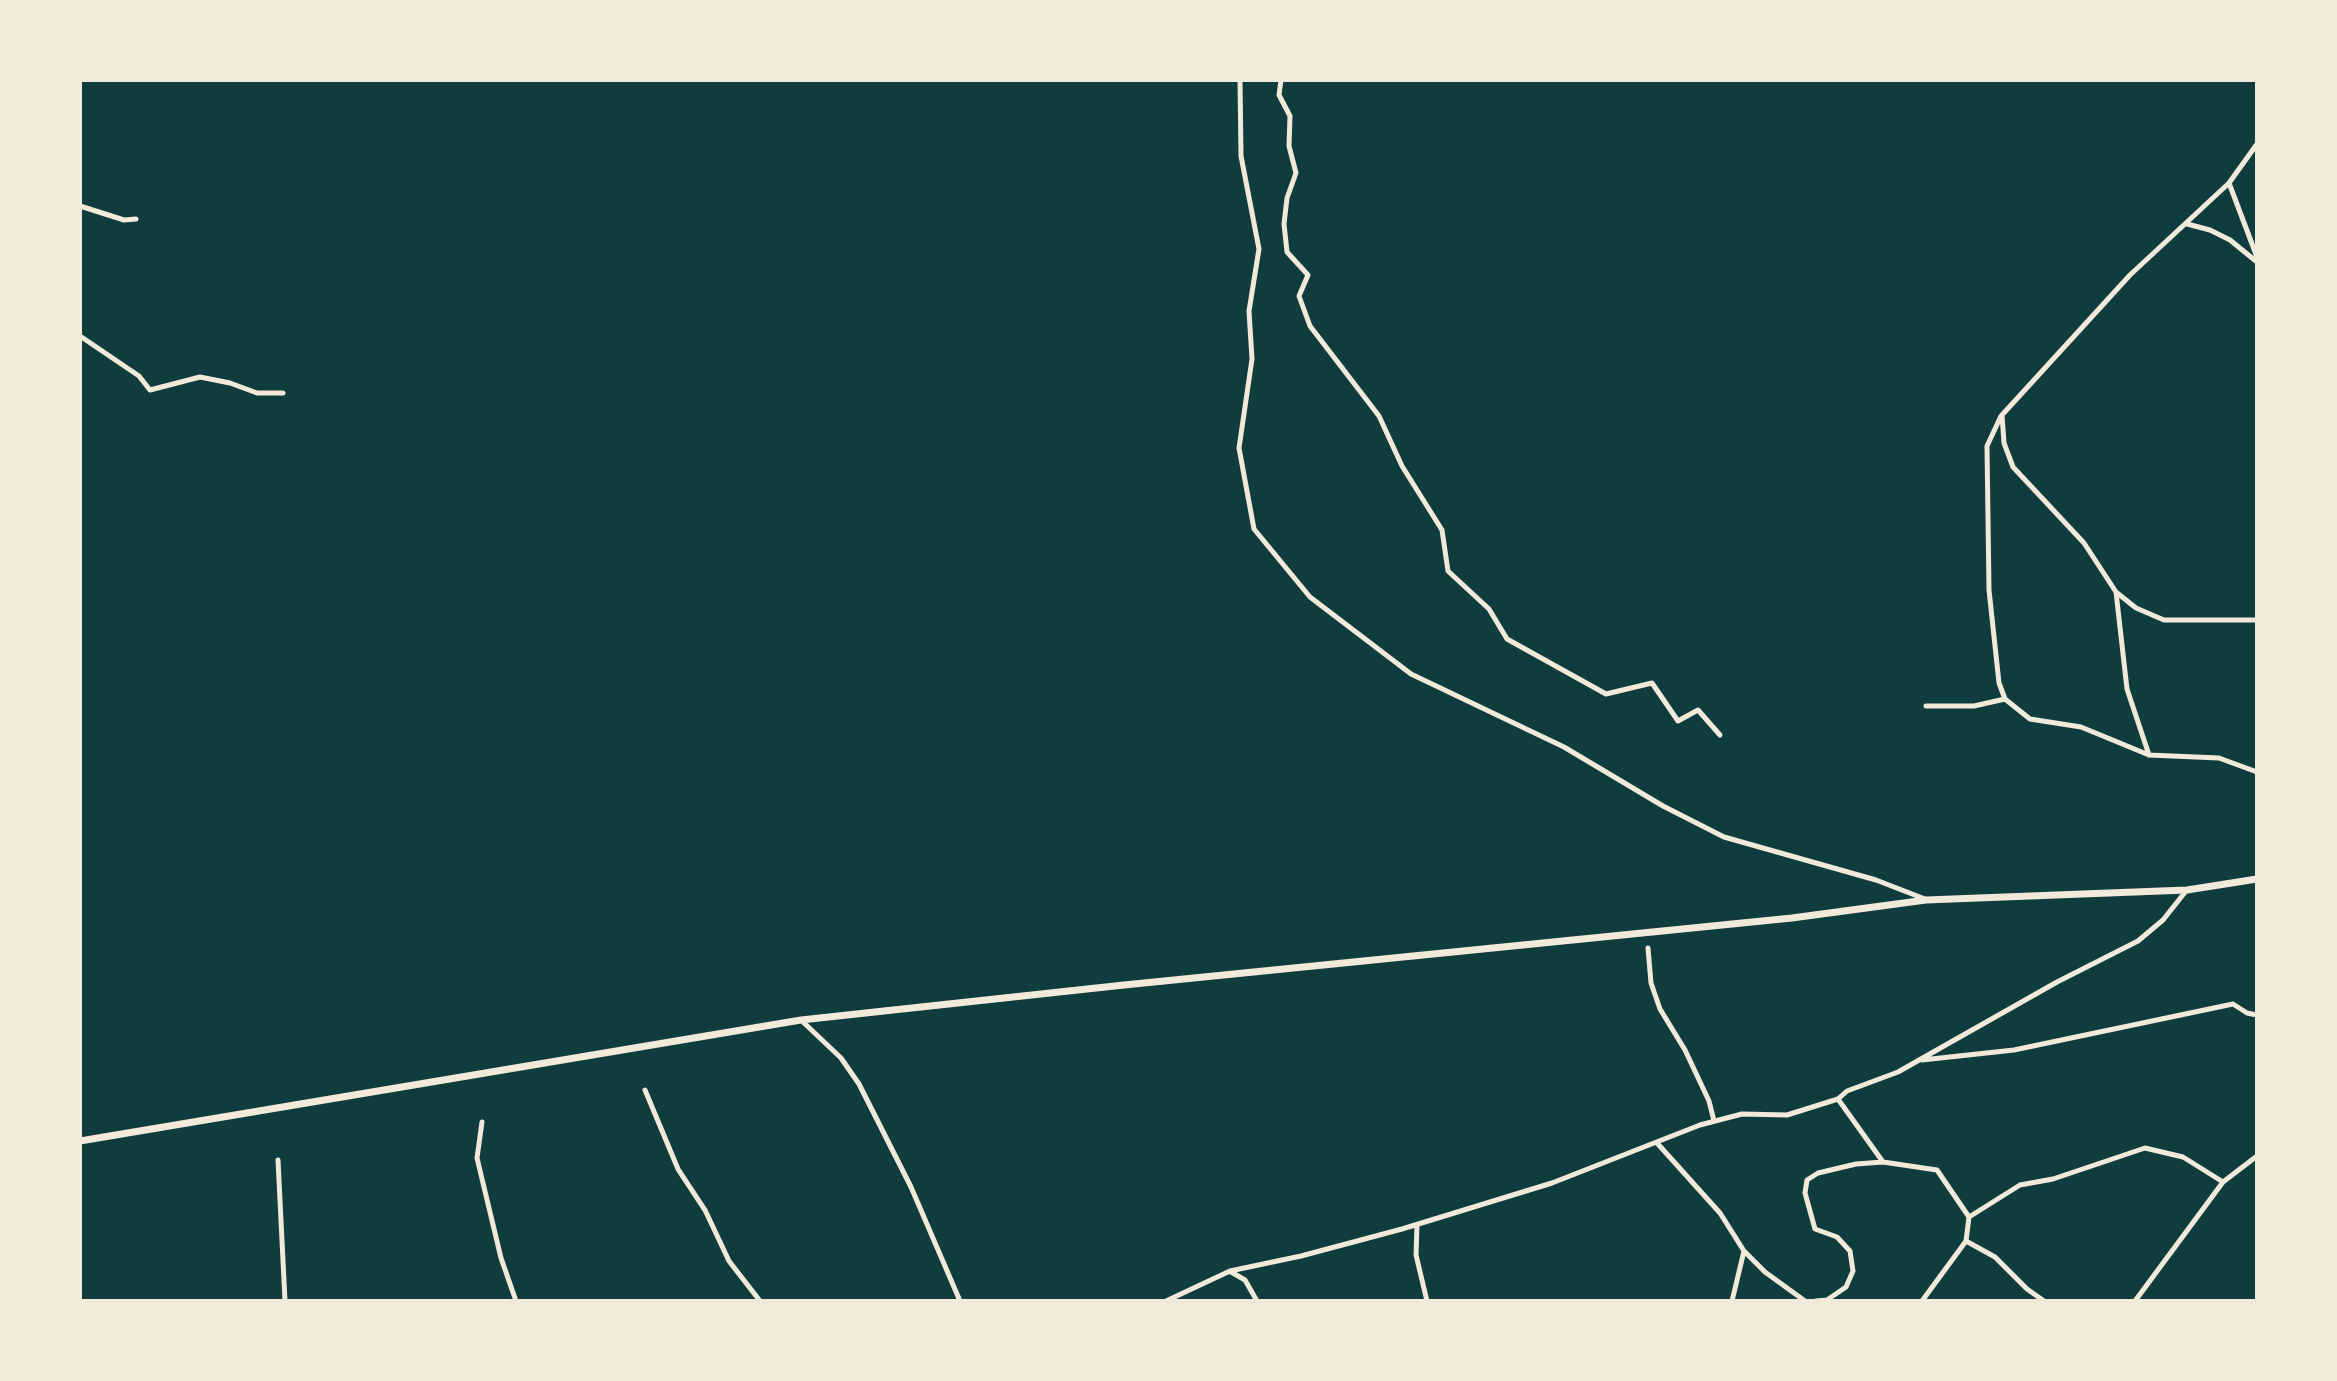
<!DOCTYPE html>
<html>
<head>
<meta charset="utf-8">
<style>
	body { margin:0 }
	#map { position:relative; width:2337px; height:1381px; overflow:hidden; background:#0f3d3e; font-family:"Work Sans",sans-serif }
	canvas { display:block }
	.frame { position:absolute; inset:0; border:82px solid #f1e9da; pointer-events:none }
</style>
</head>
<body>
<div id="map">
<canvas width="2337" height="1381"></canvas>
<div class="frame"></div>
</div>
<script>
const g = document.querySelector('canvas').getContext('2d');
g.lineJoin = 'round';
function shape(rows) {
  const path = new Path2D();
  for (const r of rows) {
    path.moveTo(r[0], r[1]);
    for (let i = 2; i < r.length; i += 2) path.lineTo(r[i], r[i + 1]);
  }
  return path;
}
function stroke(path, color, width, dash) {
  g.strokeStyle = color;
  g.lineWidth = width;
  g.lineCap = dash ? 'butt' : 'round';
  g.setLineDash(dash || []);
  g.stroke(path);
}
stroke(shape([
	[1240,80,1241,156,1259,249,1249,311,1252,359,1239,448,1254,529,1310,597,1411,674,1564,747,1663,806,1724,837,1876,880,1925,899],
	[1281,80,1279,95,1290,116,1289,146,1296,173,1287,198,1284,224,1287,252,1308,275,1299,296,1310,326,1379,416,1402,466,1442,530,1448,571,1489,609,1507,639,1606,694,1652,683,1678,721,1698,710,1720,735],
	[2257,144,2229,183,2257,257],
	[80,206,124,220,136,219],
	[2187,224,2210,230,2230,240,2257,262],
	[80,336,139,376,150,390,200,377,230,383,257,393,283,393],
	[2001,416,1987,446,1989,590,1999,683,2005,699],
	[2116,592,2084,543,2013,467,2004,443,2002,415,2130,275,2229,183],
	[1926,706,1974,706,2005,699,2030,719,2081,727,2149,755,2127,689,2116,592,2136,608,2164,620,2257,620],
	[2149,755,2219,758,2257,772],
	[1648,948,1651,983,1660,1009,1685,1050,1709,1101,1714,1121],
	[802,1021,841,1058,859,1084,911,1187,960,1301],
	[1922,1060,2014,1050,2233,1004,2247,1013,2257,1015],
	[645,1090,678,1169,705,1210,729,1261,760,1301],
	[1838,1099,1883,1162,1937,1170,1969,1217],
	[482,1122,477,1158,501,1258,516,1301],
	[1657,1143,1720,1213,1744,1251,1732,1301],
	[278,1160,285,1301],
	[1417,1225,1416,1255,1427,1301],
	[1966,1241,1995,1257,2027,1289,2044,1301],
	[1744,1251,1765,1272,1805,1301],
	[1231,1272,1245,1280,1257,1301],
	[1166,1301,1230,1271,1301,1256,1402,1229,1552,1183,1700,1125,1742,1114,1787,1115,1838,1099,1847,1091,1898,1072,2057,982,2138,941,2163,920,2186,891],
	[1816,1301,1827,1300,1846,1287,1853,1271,1850,1251,1837,1237,1815,1229,1805,1193,1807,1180,1818,1173,1856,1164,1883,1162],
	[1922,1301,1966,1241,1969,1217,2020,1185,2053,1179,2145,1148,2183,1157,2223,1182],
	[2135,1301,2223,1182,2257,1156]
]), '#f1e9da', 5);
stroke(shape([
	[80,1141,801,1020,1124,985,1792,918,1926,900,2187,890,2257,879]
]), '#f1e9da', 7);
</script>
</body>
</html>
